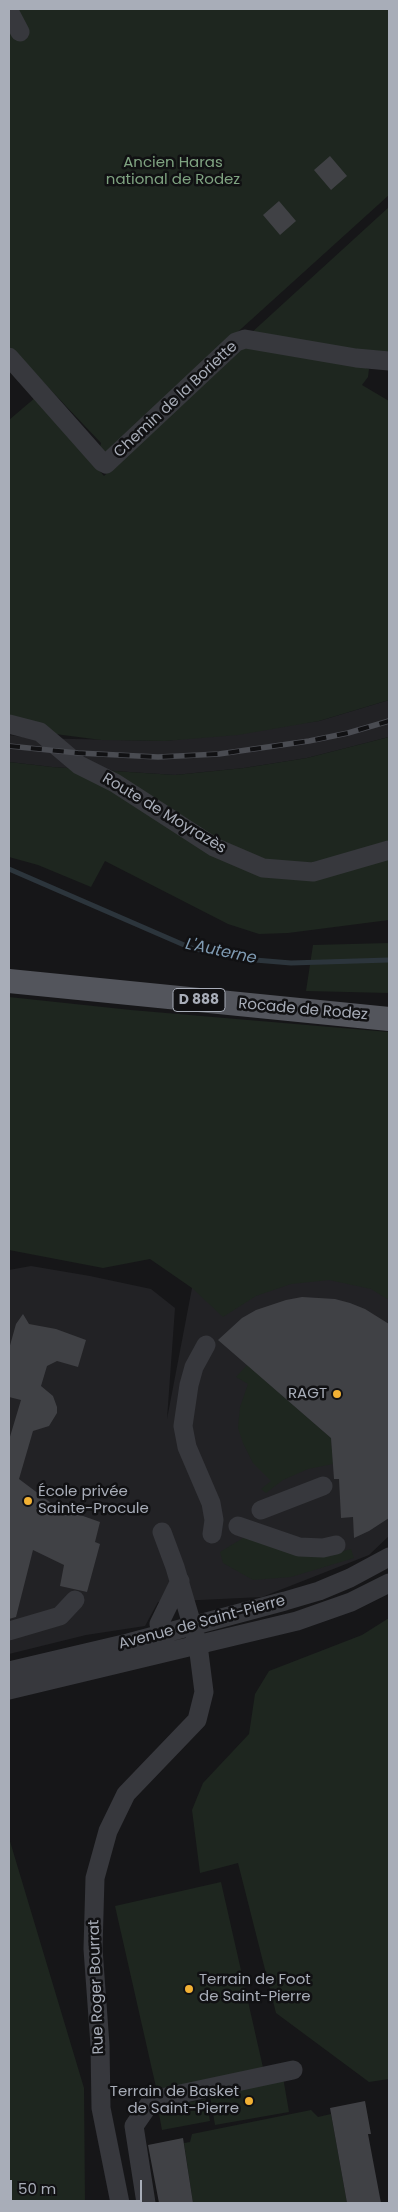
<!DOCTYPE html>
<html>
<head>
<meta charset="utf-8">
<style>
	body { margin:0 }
	#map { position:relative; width:398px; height:2212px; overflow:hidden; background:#161618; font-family:Poppins,sans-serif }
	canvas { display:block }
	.frame { position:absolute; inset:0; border:10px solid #a8adb8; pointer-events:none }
	.scale { position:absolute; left:10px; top:2180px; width:132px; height:22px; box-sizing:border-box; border:2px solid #a8adb8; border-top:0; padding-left:6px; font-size:15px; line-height:18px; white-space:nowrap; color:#a8adb8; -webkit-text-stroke:4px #111113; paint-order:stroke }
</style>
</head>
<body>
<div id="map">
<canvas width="398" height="2212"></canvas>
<div class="frame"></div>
<div class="scale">50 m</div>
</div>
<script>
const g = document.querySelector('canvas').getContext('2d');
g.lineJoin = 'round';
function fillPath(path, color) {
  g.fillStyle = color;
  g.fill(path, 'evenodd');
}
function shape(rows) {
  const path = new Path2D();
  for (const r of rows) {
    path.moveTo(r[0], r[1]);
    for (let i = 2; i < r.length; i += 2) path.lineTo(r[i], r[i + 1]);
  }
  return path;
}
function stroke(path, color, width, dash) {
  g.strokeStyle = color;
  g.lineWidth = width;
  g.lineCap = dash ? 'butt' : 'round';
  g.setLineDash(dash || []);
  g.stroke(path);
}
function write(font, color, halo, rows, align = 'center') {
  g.font = font + ' Poppins,sans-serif';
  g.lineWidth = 5;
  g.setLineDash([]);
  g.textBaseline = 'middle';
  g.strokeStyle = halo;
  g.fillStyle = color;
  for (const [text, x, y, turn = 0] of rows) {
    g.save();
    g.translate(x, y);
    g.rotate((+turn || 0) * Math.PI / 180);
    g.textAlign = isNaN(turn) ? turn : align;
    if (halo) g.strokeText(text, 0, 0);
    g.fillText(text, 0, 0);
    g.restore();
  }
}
fillPath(shape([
	[389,700,389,737,307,758,244,768,175,775,52,767,9,762,9,735,30,738,165,741,319,721],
	[389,1250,389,1536,369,1555,262,1597,158,1602,145,1626,86,1635,9,1654,9,1270,31,1266,90,1276,151,1289,175,1308,167,1419,192,1288]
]), '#222225');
fillPath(shape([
	[9,9,389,9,389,195,115,443,110,456,100,447,101,443,9,346],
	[389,207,389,354,368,350,356,354,250,334],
	[243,347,363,367,369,369,368,377,362,385,389,401,389,700,319,721,238,735,165,741,101,740,40,732,9,724,9,420,36,397,104,476],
	[389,737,389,920,288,933,259,934,228,924,105,861,91,887,38,865,9,857,9,762,52,767,175,775,244,768,307,758],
	[389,943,389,993,306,991,313,945],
	[9,997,131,1010,389,1032,389,1300,371,1289,329,1280,291,1284,256,1296,223,1317,192,1288,150,1259,103,1268,9,1250],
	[247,1365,331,1438,333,1464,308,1469,283,1480,266,1493,261,1489,271,1481,253,1463,243,1443,238,1428,240,1407,248,1384,236,1377],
	[249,1537,331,1554,351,1549,354,1558,291,1577,253,1580,223,1563,220,1552,243,1538],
	[389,1618,389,2079,369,2082,276,2013,238,1863,200,1873,192,1810,203,1783,249,1734,255,1694,269,1671,362,1635],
	[9,1838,84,2088,85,2203,9,2203],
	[221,1882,264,2072,158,2096,115,1906],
	[283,2077,289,2112,215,2125,209,2090],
	[206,2099,210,2121,162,2130,158,2108],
	[311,2110,318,2117,331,2114,347,2203,193,2203,184,2143,190,2142,192,2134]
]), '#1e261f');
stroke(shape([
	[9,869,191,948,243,959,291,963,389,960]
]), '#2c353c', 5);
fillPath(shape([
	[330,156,347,176,331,190,314,170],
	[279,201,296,221,280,235,263,215],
	[302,1297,335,1299,350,1303,365,1309,389,1324,389,1518,369,1531,354,1538,353,1517,341,1518,339,1479,334,1479,331,1438,218,1340,242,1318,256,1310,286,1300],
	[23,1314,29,1324,56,1329,86,1340,78,1367,57,1361,47,1366,41,1386,53,1396,57,1407,57,1413,49,1426,33,1431,19,1479,55,1506,100,1522,95,1542,100,1544,87,1592,60,1586,64,1565,33,1550,16,1617,9,1619,9,1440,21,1400,9,1397,9,1349,16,1324],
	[365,2101,371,2134,368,2134,381,2203,347,2203,330,2108],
	[183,2138,193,2203,159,2203,148,2145]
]), '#404145');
stroke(shape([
	[9,11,20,32],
	[9,357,102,462,106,464,236,342,245,339,356,358,389,361],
	[9,724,40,732,79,765,115,783,214,847,263,868,313,872,389,850],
	[206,1345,194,1367,189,1385,183,1426,187,1447,211,1503,214,1520,212,1534],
	[261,1510,323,1486],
	[238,1526,299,1547,323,1548,336,1545],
	[9,1631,60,1616,75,1600],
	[165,1645,159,1624,180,1581],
	[9,1671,128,1643,285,1601,319,1591,350,1578,389,1557],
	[9,1690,297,1621,351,1602,389,1583],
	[120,2203,101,2108,100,2045,93,1949,95,1878,108,1831,126,1794,197,1720,204,1692,198,1645,175,1567,162,1532],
	[146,2203,134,2126,152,2100,293,2070]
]), '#37383d', 19);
stroke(shape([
	[9,981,389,1019]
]), '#53555c', 24);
const rail = shape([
	[9,746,78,753,158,757,219,754,309,741,348,733,389,721]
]);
stroke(rail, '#4a4c52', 5.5);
stroke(rail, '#111113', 4, [11]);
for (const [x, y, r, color] of [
	[337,1394,5,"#f2b134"],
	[28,1501,5,"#f2b134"],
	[189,1989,5,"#f2b134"],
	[249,2101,5,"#f2b134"]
]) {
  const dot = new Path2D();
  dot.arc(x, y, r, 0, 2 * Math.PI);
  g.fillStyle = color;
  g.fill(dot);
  stroke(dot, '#111113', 2);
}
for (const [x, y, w] of [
	[199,1000,52]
]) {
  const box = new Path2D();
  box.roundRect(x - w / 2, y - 11.5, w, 23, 4);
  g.fillStyle = '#111113';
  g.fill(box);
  stroke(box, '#a8adb8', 1);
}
write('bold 14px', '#a8adb8', null, [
	["D 888",199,1000]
]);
write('15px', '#7fa381', '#111113', [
	["Ancien Haras",173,163],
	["national de Rodez",173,180]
]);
write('15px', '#a8adb8', '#111113', [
	["Chemin de la Boriette",176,400,-43],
	["Route de Moyrazès",164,814,31],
	["Rocade de Rodez",303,1010,5],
	["Avenue de Saint-Pierre",202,1623,-15],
	["Rue Roger Bourrat",97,1987,-92]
]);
write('15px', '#a8adb8', '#111113', [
	["RAGT",327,1394],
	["École privée",38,1492,"left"],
	["Sainte-Procule",38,1509,"left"],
	["Terrain de Foot",199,1980,"left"],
	["de Saint-Pierre",199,1997,"left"],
	["Terrain de Basket",239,2092],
	["de Saint-Pierre",239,2109]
], 'right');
write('italic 16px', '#7f9bb3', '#111113', [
	["L'Auterne",221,952,12]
]);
</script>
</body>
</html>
